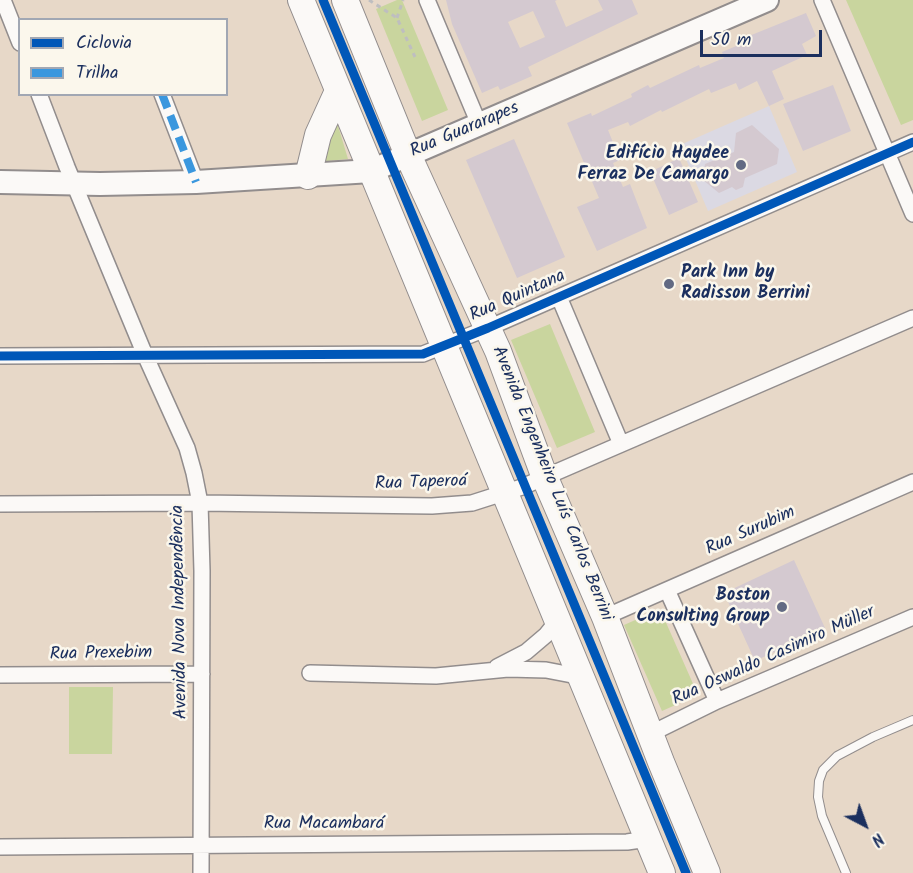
<!DOCTYPE html>
<html>
<head>
<meta charset="utf-8">
<style>
	body { margin:0 }
	#map { position:relative; width:913px; height:873px; overflow:hidden; background:#e7d8c8; font-family:Kalam,sans-serif }
	canvas { display:block }
	.legend { position:absolute; left:18px; top:18px; width:210px; height:78px; box-sizing:border-box; background:#fbf7ec; border:2px solid #a1a7b3; margin:0; padding:8px 10px; list-style:none; font-size:18px; color:#1b2f5e }
	.legend li { display:flex; align-items:center; gap:12px; height:30px }
	.legend b { width:30px; border:2px solid #a1a7b3 }
	.north { position:absolute; left:835px; top:795px; width:60px; height:60px; -webkit-text-stroke:4px #fbf7ec; paint-order:stroke; rotate:139deg; font-size:16px; font-weight:700; line-height:24px; text-align:center; color:#1b2f5e }
	.north::after { content:''; display:block; margin:auto; width:21px; height:27px; background:#1b2f5e; clip-path:polygon(50% 0,100% 100%,50% 72%,0 100%) }
	.scale { position:absolute; left:700px; top:30px; width:122px; height:27px; box-sizing:border-box; border:3px solid #1b2f5e; border-top:0; padding-left:8px; font-size:18px; line-height:21px; white-space:nowrap; color:#1b2f5e; -webkit-text-stroke:4px #fbf7ec; paint-order:stroke }
</style>
</head>
<body>
<div id="map">
<canvas width="913" height="873"></canvas>
<ul class="legend">
<li><b style="height:8px;background:#0057b8"></b>Ciclovia</li>
<li><b style="height:8px;background:#3a97de"></b>Trilha</li>
</ul>
<div class="north">N</div>
<div class="scale">50 m</div>
</div>
<script>
const g = document.querySelector('canvas').getContext('2d');
g.lineJoin = 'round';
function fillPath(path, color) {
  g.fillStyle = color;
  g.fill(path, 'evenodd');
}
function shape(rows) {
  const path = new Path2D();
  for (const r of rows) {
    path.moveTo(r[0], r[1]);
    for (let i = 2; i < r.length; i += 2) path.lineTo(r[i], r[i + 1]);
  }
  return path;
}
function stroke(path, color, width, dash) {
  g.strokeStyle = color;
  g.lineWidth = width;
  g.lineCap = dash ? 'butt' : 'round';
  g.setLineDash(dash || []);
  g.stroke(path);
}
function write(font, color, halo, rows, align = 'center') {
  g.font = font + ' Kalam,sans-serif';
  g.lineWidth = 5;
  g.setLineDash([]);
  g.textBaseline = 'middle';
  g.strokeStyle = halo;
  g.fillStyle = color;
  for (const [text, x, y, turn = 0] of rows) {
    g.save();
    g.translate(x, y);
    g.rotate((+turn || 0) * Math.PI / 180);
    g.textAlign = isNaN(turn) ? turn : align;
    if (halo) g.strokeText(text, 0, 0);
    g.fillText(text, 0, 0);
    g.restore();
  }
}
fillPath(shape([
	[769,106,797,172,708,211,680,145]
]), '#dbd9e3');
fillPath(shape([
	[397,0,402,0,448,110,422,121,376,9],
	[846,0,913,0,913,120,901,125],
	[336,119,348,159,316,162],
	[550,324,595,432,557,448,511,340],
	[660,609,698,695,662,711,624,625],
	[69,687,113,687,112,754,69,754]
]), '#c9d59e');
fillPath(shape([
	[446,0,557,0,555,1,566,27,603,10,598,0,632,0,638,14,528,67,532,76,500,90,498,86,482,93,452,24],
	[533,11,545,37,520,48,508,22],
	[806,13,816,36,802,44,807,55,772,71,784,99,769,106,757,81,739,90,736,83,711,93,709,89,662,112,661,110,630,126,628,122,608,130,620,160,613,163,623,187,630,184,647,228,597,251,577,207,599,198,567,123,591,113,592,116,632,97,631,94,648,85,650,88,699,65,700,68,724,58,722,52,741,44,739,40],
	[833,85,851,131,803,151,783,104],
	[752,125,779,149,777,164,745,178,743,187,736,190,732,187,719,193,703,180,705,164,734,152,736,133],
	[514,139,565,257,517,278,466,160],
	[679,158,698,202,669,215,652,176,652,171],
	[794,560,825,628,755,661,724,593]
]), '#d4c9d0');
const lane = shape([
	[846,873,822,816,818,797,819,781,823,770,837,756,873,737,913,720]
]);
const street = shape([
	[3,0,20,43],
	[427,0,479,124],
	[822,0,913,214],
	[39,94,67,167,145,355,187,448,194,473,200,503,202,571,201,873],
	[162,94,196,182],
	[559,297,621,444],
	[0,356,423,354,488,328,913,142],
	[0,504,200,503,432,506,472,503,522,487,913,318],
	[667,590,717,701],
	[605,617,913,482],
	[497,667,526,652,546,635,558,620],
	[310,673,436,676,508,669,546,670,572,675,583,680],
	[0,675,202,674],
	[650,734,717,701,913,617],
	[0,847,627,842,648,839]
]);
const secondary = shape([
	[0,182,100,184,196,182,371,171,767,0]
]);
const primary = shape([
	[301,0,662,873],
	[345,0,408,155,498,351,545,478,605,617,661,762,707,873],
	[308,176,318,135,338,91]
]);
stroke(lane, '#928d8d', 10);
stroke(street, '#928d8d', 18);
stroke(secondary, '#928d8d', 26);
stroke(primary, '#928d8d', 28);
stroke(shape([
	[369,0,397,18,415,57],
	[397,18,403,0]
]), '#bebec0', 3, [4.5, 4.5]);
stroke(lane, '#fbf9f7', 8);
stroke(street, '#fbf9f7', 15);
stroke(secondary, '#fbf9f7', 22);
stroke(primary, '#fbf9f7', 26);
stroke(shape([
	[162,94,196,182]
]), '#3a97de', 8, [15, 8]);
stroke(shape([
	[323,0,686,873],
	[0,356,423,354,488,328,913,142]
]), '#0057b8', 9);
for (const [x, y, r, color] of [
	[741,165,6,"#626a83"],
	[669,284,6,"#626a83"],
	[782,607,6,"#626a83"]
]) {
  const dot = new Path2D();
  dot.arc(x, y, r, 0, 2 * Math.PI);
  g.fillStyle = color;
  g.fill(dot);
  stroke(dot, '#fbf7ec', 2);
}
write('18px', '#1b2f5e', '#fbf7ec', [
	["Rua Guararapes",465,131,-23],
	["Rua Quintana",518,297,-24],
	["Rua Taperoá",421,484,-2],
	["Avenida Engenheiro Luís Carlos Berrini",551,484,68],
	["Rua Surubim",751,532,-24],
	["Avenida Nova Independência",181,612,-91],
	["Rua Prexebim",101,655,-1],
	["Rua Oswaldo Casimiro Müller",774,657,-24],
	["Rua Macambará",324,825]
]);
write('bold 18px', '#1b2f5e', '#fbf7ec', [
	["Edifício Haydee",729,155],
	["Ferraz De Camargo",729,176],
	["Park Inn by",681,274,"left"],
	["Radisson Berrini",681,295,"left"],
	["Boston",770,597],
	["Consulting Group",770,618]
], 'right');
</script>
</body>
</html>
